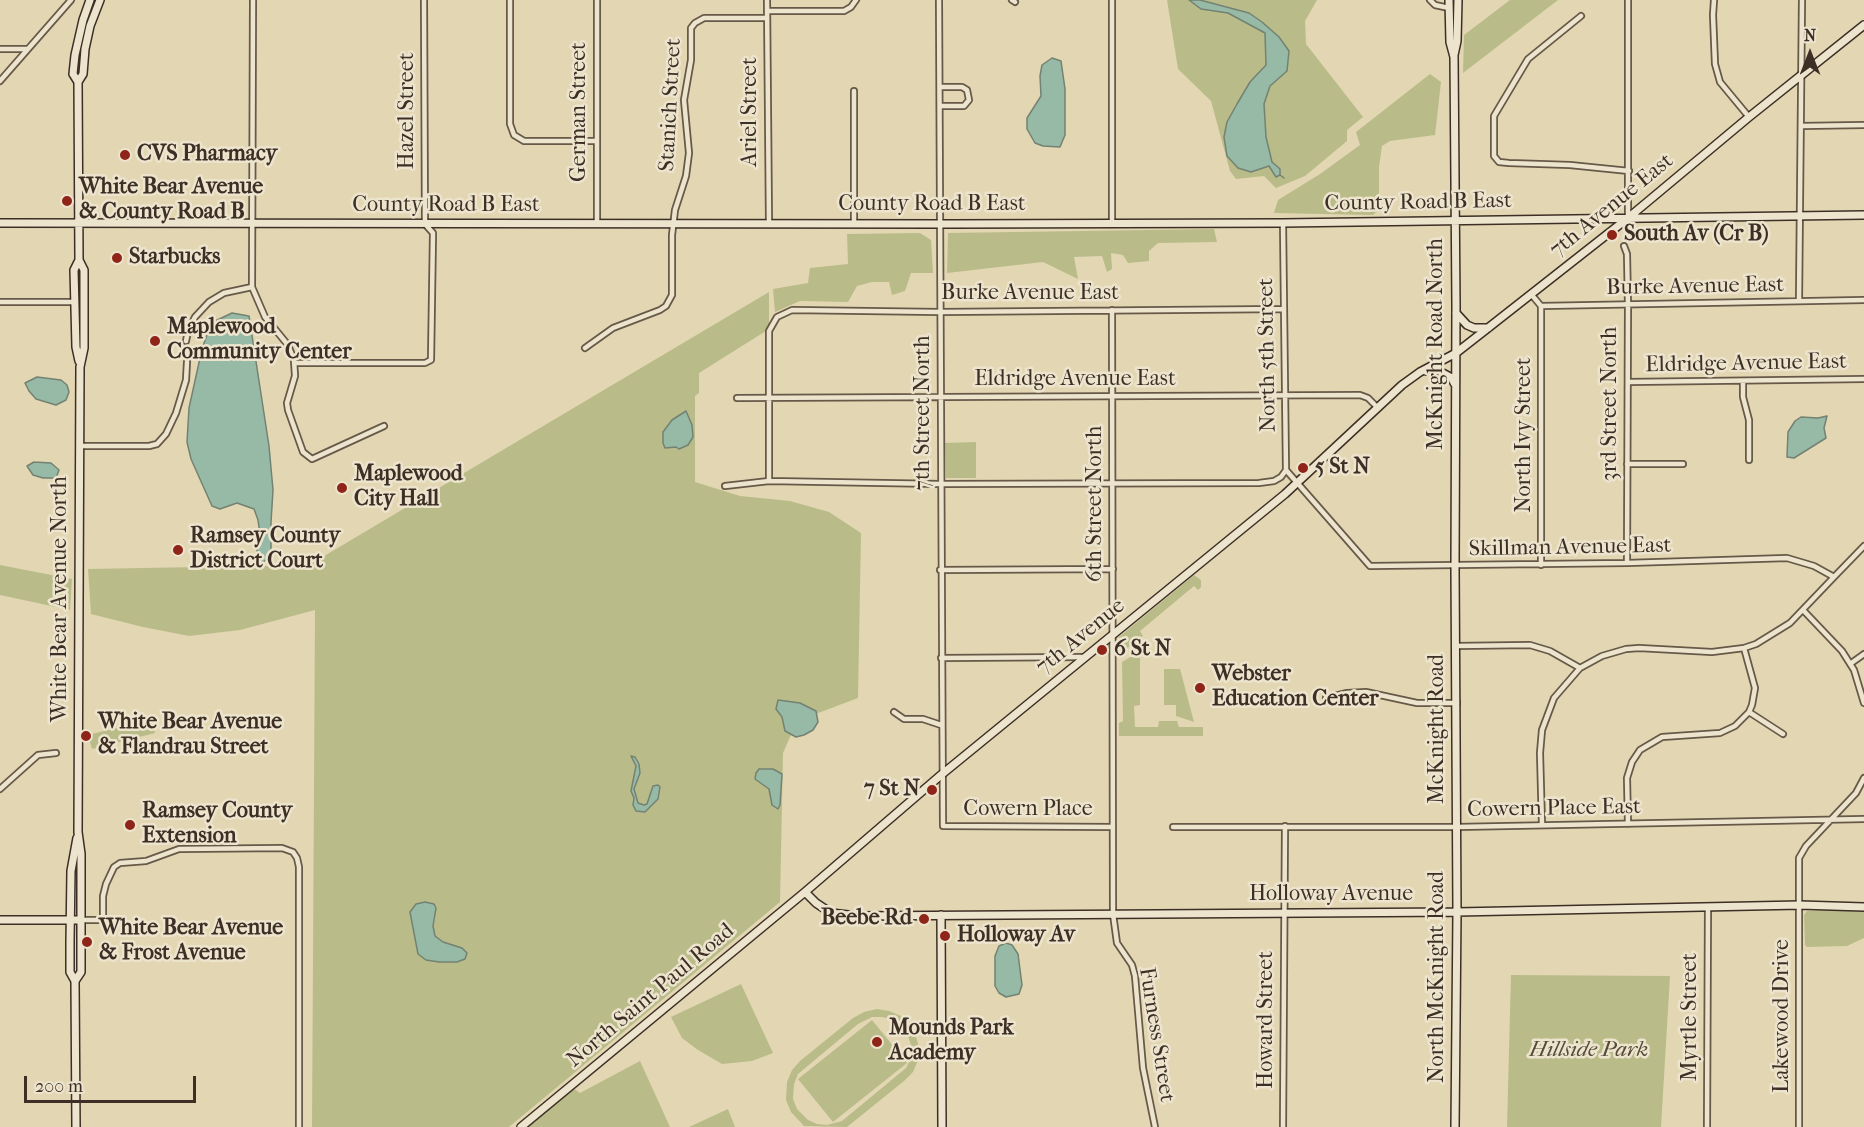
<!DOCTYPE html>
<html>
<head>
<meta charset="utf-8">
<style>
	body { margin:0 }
	#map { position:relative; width:1864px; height:1127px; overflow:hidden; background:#e3d6b3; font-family:"IM FELL French Canon",serif }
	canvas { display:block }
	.north { position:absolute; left:1780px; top:24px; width:60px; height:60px; -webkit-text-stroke:4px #ede4ce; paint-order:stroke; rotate:0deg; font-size:16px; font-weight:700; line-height:24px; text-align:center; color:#3d2f25 }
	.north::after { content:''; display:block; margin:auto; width:21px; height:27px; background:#3d2f25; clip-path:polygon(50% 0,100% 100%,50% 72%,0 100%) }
	.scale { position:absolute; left:24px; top:1076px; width:172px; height:27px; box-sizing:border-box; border:3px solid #3d2f25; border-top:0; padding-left:8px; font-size:18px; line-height:21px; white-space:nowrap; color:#3d2f25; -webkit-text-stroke:4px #ede4ce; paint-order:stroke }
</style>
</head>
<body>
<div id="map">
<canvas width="1864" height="1127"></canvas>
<div class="north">N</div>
<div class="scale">200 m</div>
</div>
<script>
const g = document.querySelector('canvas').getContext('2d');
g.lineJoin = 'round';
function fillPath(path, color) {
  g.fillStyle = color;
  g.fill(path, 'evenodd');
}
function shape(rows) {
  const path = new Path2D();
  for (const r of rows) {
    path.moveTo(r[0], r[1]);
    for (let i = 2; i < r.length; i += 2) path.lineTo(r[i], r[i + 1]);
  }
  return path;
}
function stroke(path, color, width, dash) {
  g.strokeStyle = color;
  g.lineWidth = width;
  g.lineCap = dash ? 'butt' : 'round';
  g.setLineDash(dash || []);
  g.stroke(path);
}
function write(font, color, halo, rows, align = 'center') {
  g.font = font + ' "IM FELL French Canon",serif';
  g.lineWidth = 5;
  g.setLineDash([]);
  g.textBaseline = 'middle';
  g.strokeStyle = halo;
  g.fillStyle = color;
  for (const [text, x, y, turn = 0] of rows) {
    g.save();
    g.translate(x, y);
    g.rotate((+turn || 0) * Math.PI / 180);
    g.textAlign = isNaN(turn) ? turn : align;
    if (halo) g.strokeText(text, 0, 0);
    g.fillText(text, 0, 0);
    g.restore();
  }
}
fillPath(shape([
	[1167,0,1317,0,1305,21,1306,44,1363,117,1347,130,1347,141,1305,176,1276,188,1264,176,1236,179,1230,171,1211,101,1178,69],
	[1510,0,1558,0,1463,73,1464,35],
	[1430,74,1441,82,1435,135,1390,141,1382,146,1379,167,1379,209,1373,215,1274,213,1278,200,1320,174,1360,145,1356,132],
	[1214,229,1217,242,1158,243,1149,251,1149,261,1128,263,1123,255,1111,253,1112,269,1107,272,1102,256,1074,257,1078,279,1043,262,947,273,948,233],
	[920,233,931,240,933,273,911,273,905,291,892,295,889,282,872,282,857,286,848,302,800,301,775,312,773,289,808,283,810,268,848,264,847,234],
	[769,292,769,329,699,373,699,393,695,396,695,482,740,496,790,501,829,512,861,533,858,698,797,721,783,753,780,902,509,1127,312,1127,315,610,240,630,189,636,143,627,91,614,88,569,309,565],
	[976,442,976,478,946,478,945,443],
	[0,565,72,579,70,610,0,595],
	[1194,575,1201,580,1201,587,1198,590,1194,586,1140,631,1143,636,1125,650,1119,651,1119,637],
	[1140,651,1140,705,1134,706,1135,727,1158,727,1159,721,1177,721,1179,727,1203,727,1203,736,1119,736,1119,723,1123,721,1122,662],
	[1164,669,1180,669,1194,722,1176,716,1176,705,1164,705],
	[151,719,155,733,92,749,88,735],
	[1828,910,1864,912,1864,938,1847,946,1807,947,1805,945,1804,915,1807,911],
	[1511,975,1670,976,1661,1127,1507,1127],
	[741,984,773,1053,752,1061,722,1064,698,1050,682,1038,671,1017],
	[877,1009,889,1011,901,1016,914,1029,919,1048,918,1060,913,1072,904,1081,847,1127,804,1126,791,1112,786,1100,787,1082,792,1070,800,1061,853,1018,864,1012],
	[872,1017,882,1017,892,1019,901,1025,907,1033,912,1048,911,1058,906,1068,842,1121,827,1125,817,1124,808,1120,797,1109,793,1099,794,1084,798,1074,858,1024],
	[872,1020,907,1063,833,1122,798,1079],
	[640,1061,670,1127,521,1127,570,1086,580,1093],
	[728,1109,735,1127,689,1127]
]), '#b9bc89');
const water = shape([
	[1189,0,1200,0,1249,13,1262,22,1279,37,1289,51,1287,71,1270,86,1264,104,1266,137,1272,162,1280,169,1280,175,1276,177,1269,166,1251,172,1238,168,1227,156,1224,137,1227,122,1237,104,1250,82,1266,65,1265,33,1228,13,1201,9,1189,0],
	[1052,58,1061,61,1065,89,1065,135,1060,147,1043,146,1035,143,1027,129,1027,118,1041,96,1040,76,1042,65,1052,58],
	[232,313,249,316,269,446,273,490,271,522,271,556,262,563,258,561,256,539,260,534,258,520,254,509,237,503,220,509,212,506,191,459,187,442,189,408,202,349,211,323,232,313],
	[37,377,61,380,67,385,69,392,66,400,56,405,36,399,29,391,25,383,37,377],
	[686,411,692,425,693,437,688,445,679,449,676,447,665,448,663,443,663,432,672,420,686,411],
	[1827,416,1824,428,1826,438,1794,458,1787,457,1788,432,1795,421,1801,417,1818,418,1827,416],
	[34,462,51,463,59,470,56,478,43,478,33,475,27,466,34,462],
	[778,700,800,703,816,711,818,722,813,730,804,735,796,737,785,731,782,717,776,709,778,700],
	[631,756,635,757,639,764,640,773,634,789,638,803,644,805,647,804,653,786,658,785,660,787,658,799,645,812,636,811,633,805,634,798,631,791,636,766,631,756],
	[759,769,773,769,782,774,780,805,778,809,772,805,769,789,755,779,756,773,759,769],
	[425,902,434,904,436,908,433,926,435,936,443,942,462,948,467,953,465,959,457,962,439,962,426,960,418,954,410,912,416,904,425,902],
	[1006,943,1012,945,1018,954,1022,985,1019,994,1006,997,999,993,995,986,995,956,999,946,1006,943]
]);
fillPath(water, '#97baa6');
stroke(water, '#738272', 1.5);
stroke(shape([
	[1280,175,1284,178]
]), '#738272', 1.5);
const street = shape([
	[253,0,252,287,265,317,288,345,294,360,295,376,287,403,288,410,303,452,312,459,384,426],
	[510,0,510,124,514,135,524,141,597,141],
	[597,0,597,224],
	[767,0,769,223],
	[939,0,943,826,1113,827],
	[1012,0,1015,2],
	[1112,0,1112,223],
	[1430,0,1435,5,1449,8],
	[1714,0,1713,15,1715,64,1720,82,1749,117],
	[767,11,844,11,851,7,856,0],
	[1581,16,1528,59,1494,116,1494,156,1499,162,1509,163,1570,165,1629,171],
	[0,49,27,49],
	[0,81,71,0],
	[940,87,962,87,967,90,969,100,964,106,940,106],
	[854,91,854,223],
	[1801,126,1864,125],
	[1628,218,1628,0],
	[1283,223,1286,470,1370,566,1627,563,1787,558,1814,566,1834,577,1864,546],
	[1624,246,1627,254,1628,305,1627,563],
	[1531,294,1541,306,1864,300],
	[1799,301,1802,0],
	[0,302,75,302],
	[1541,306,1541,565],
	[1112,310,1113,914,1117,943,1132,965,1135,976,1143,1068,1155,1127],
	[186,341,188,331,195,317,209,302,224,293,252,287],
	[585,348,613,328,660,310,666,306,672,295,672,235,675,210,686,176,689,153,684,100,691,60,691,28,695,23,704,18,767,18],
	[294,363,425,363,431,360,433,233,425,224,424,0],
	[1743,381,1743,397,1749,420,1749,460],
	[1628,382,1864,379],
	[737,398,1360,395,1368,398,1377,407],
	[80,446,149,446,157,444,166,434,176,413,186,380,187,362],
	[1627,464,1683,464],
	[769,481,769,331,777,317,792,310,940,312,1284,309],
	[725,486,769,481,940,484,1259,483,1274,481,1281,477,1286,470],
	[940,570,1113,569],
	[1803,610,1842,651,1854,670,1864,703],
	[1455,646,1530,645,1550,651,1580,668],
	[941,658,1086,657],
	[1850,664,1864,654],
	[1326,698,1347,693,1366,692,1417,703,1457,703],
	[894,712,904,719,923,719,941,725],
	[1749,712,1783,734],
	[0,789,38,755,56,753],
	[1628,824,1627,778,1632,762,1640,750,1662,737,1720,733,1735,726,1749,712,1752,705,1755,688,1744,648],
	[1542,825,1540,753,1542,730,1554,698,1580,668,1602,656,1626,649,1639,648,1712,652,1744,648,1756,644,1790,623,1834,577],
	[1173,827,1457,827,1864,819],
	[81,920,103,920,103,896,106,884,114,867,120,863,146,861,179,849,282,848,293,852,297,858,299,867,299,1127],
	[1283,1127,1285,826],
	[1707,1127,1708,907],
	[1799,1127,1799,858,1806,846,1856,793,1864,778]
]);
const secondary = shape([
	[1449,0,1450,42,1454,57,1456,306,1455,567,1457,912,1455,1127],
	[1454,55,1457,41,1458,0],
	[78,82,73,74,75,55,83,20,90,0],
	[0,223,951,224,1283,223,1864,215],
	[1456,313,1467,325,1474,328,1488,328],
	[79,361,76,347,74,270,79,260,78,82,83,74,85,49,90,26,100,0],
	[1426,371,1437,370,1452,378,1454,383],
	[805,892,816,903,831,913,857,916,1457,912,1800,905,1864,907],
	[941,915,942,1127],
	[0,920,81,920],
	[75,981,81,972,81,854,78,832,80,367,84,348,84,270,79,260],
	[76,1127,75,981,70,972,70,942,71,871,77,838],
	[521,1127,805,892,941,775,1285,494,1402,385,1420,372,1456,353,1488,328,1628,218,1749,117,1864,25]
]);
stroke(street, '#665948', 8);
stroke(secondary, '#3d2f25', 10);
stroke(street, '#ede4ce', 4.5);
stroke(secondary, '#ede4ce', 7);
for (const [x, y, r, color] of [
	[125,155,6,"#8f2418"],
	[67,201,6,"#8f2418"],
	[1612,235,6,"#8f2418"],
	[117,258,6,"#8f2418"],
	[155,341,6,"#8f2418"],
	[1303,468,6,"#8f2418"],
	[342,488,6,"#8f2418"],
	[178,550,6,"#8f2418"],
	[1102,650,6,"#8f2418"],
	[1200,688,6,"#8f2418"],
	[86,736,6,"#8f2418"],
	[932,790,6,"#8f2418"],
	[130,825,6,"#8f2418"],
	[924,919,6,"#8f2418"],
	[945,936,6,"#8f2418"],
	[87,942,6,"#8f2418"],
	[877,1042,6,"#8f2418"]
]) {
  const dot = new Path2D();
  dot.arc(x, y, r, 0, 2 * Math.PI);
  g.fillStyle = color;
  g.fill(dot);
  stroke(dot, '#ede4ce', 2);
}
write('22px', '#3d2f25', '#ede4ce', [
	["Stanich Street",671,105,-87],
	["Hazel Street",408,111,-90],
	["German Street",580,112,-90],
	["Ariel Street",751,112,-90],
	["County Road B East",1418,203,-1],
	["County Road B East",932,205],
	["County Road B East",446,206],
	["7th Avenue East",1612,206,-39],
	["Burke Avenue East",1695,287,-1],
	["Burke Avenue East",1030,294],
	["McKnight Road North",1437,344,-90],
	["North 5th Street",1268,355,-91],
	["Eldridge Avenue East",1746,364,-1],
	["Eldridge Avenue East",1075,380],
	["3rd Street North",1611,404,-90],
	["7th Street North",924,413,-90],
	["North Ivy Street",1525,435,-90],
	["6th Street North",1096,504,-90],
	["Skillman Avenue East",1570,548,-1],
	["White Bear Avenue North",61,599,-90],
	["7th Avenue",1081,637,-39],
	["McKnight Road",1438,729,-90],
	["Cowern Place East",1554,809,-1],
	["Cowern Place",1028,810],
	["Holloway Avenue",1331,895],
	["North McKnight Road",1438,977,-90],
	["North Saint Paul Road",651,996,-40],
	["Lakewood Drive",1783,1016,-90],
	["Myrtle Street",1691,1017,-90],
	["Howard Street",1267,1020,-90],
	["Furness Street",1156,1035,81]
]);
write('bold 22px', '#3d2f25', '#ede4ce', [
	["CVS Pharmacy",137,155],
	["White Bear Avenue",79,188],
	["& County Road B",79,213],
	["South Av (Cr B)",1624,235],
	["Starbucks",129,258],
	["Maplewood",167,328],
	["Community Center",167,353],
	["5 St N",1315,468],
	["Maplewood",354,475],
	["City Hall",354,500],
	["Ramsey County",190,537],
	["District Court",190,562],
	["6 St N",1114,650],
	["Webster",1212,675],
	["Education Center",1212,700],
	["White Bear Avenue",98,723],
	["& Flandrau Street",98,748],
	["7 St N",920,790,"right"],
	["Ramsey County",142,812],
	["Extension",142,837],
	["Beebe Rd",912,919,"right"],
	["White Bear Avenue",99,929],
	["& Frost Avenue",99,954],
	["Holloway Av",957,936],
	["Mounds Park",889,1029],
	["Academy",889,1054]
], 'left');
write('italic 22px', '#564b39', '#ede4ce', [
	["Hillside Park",1589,1051]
]);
</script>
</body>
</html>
